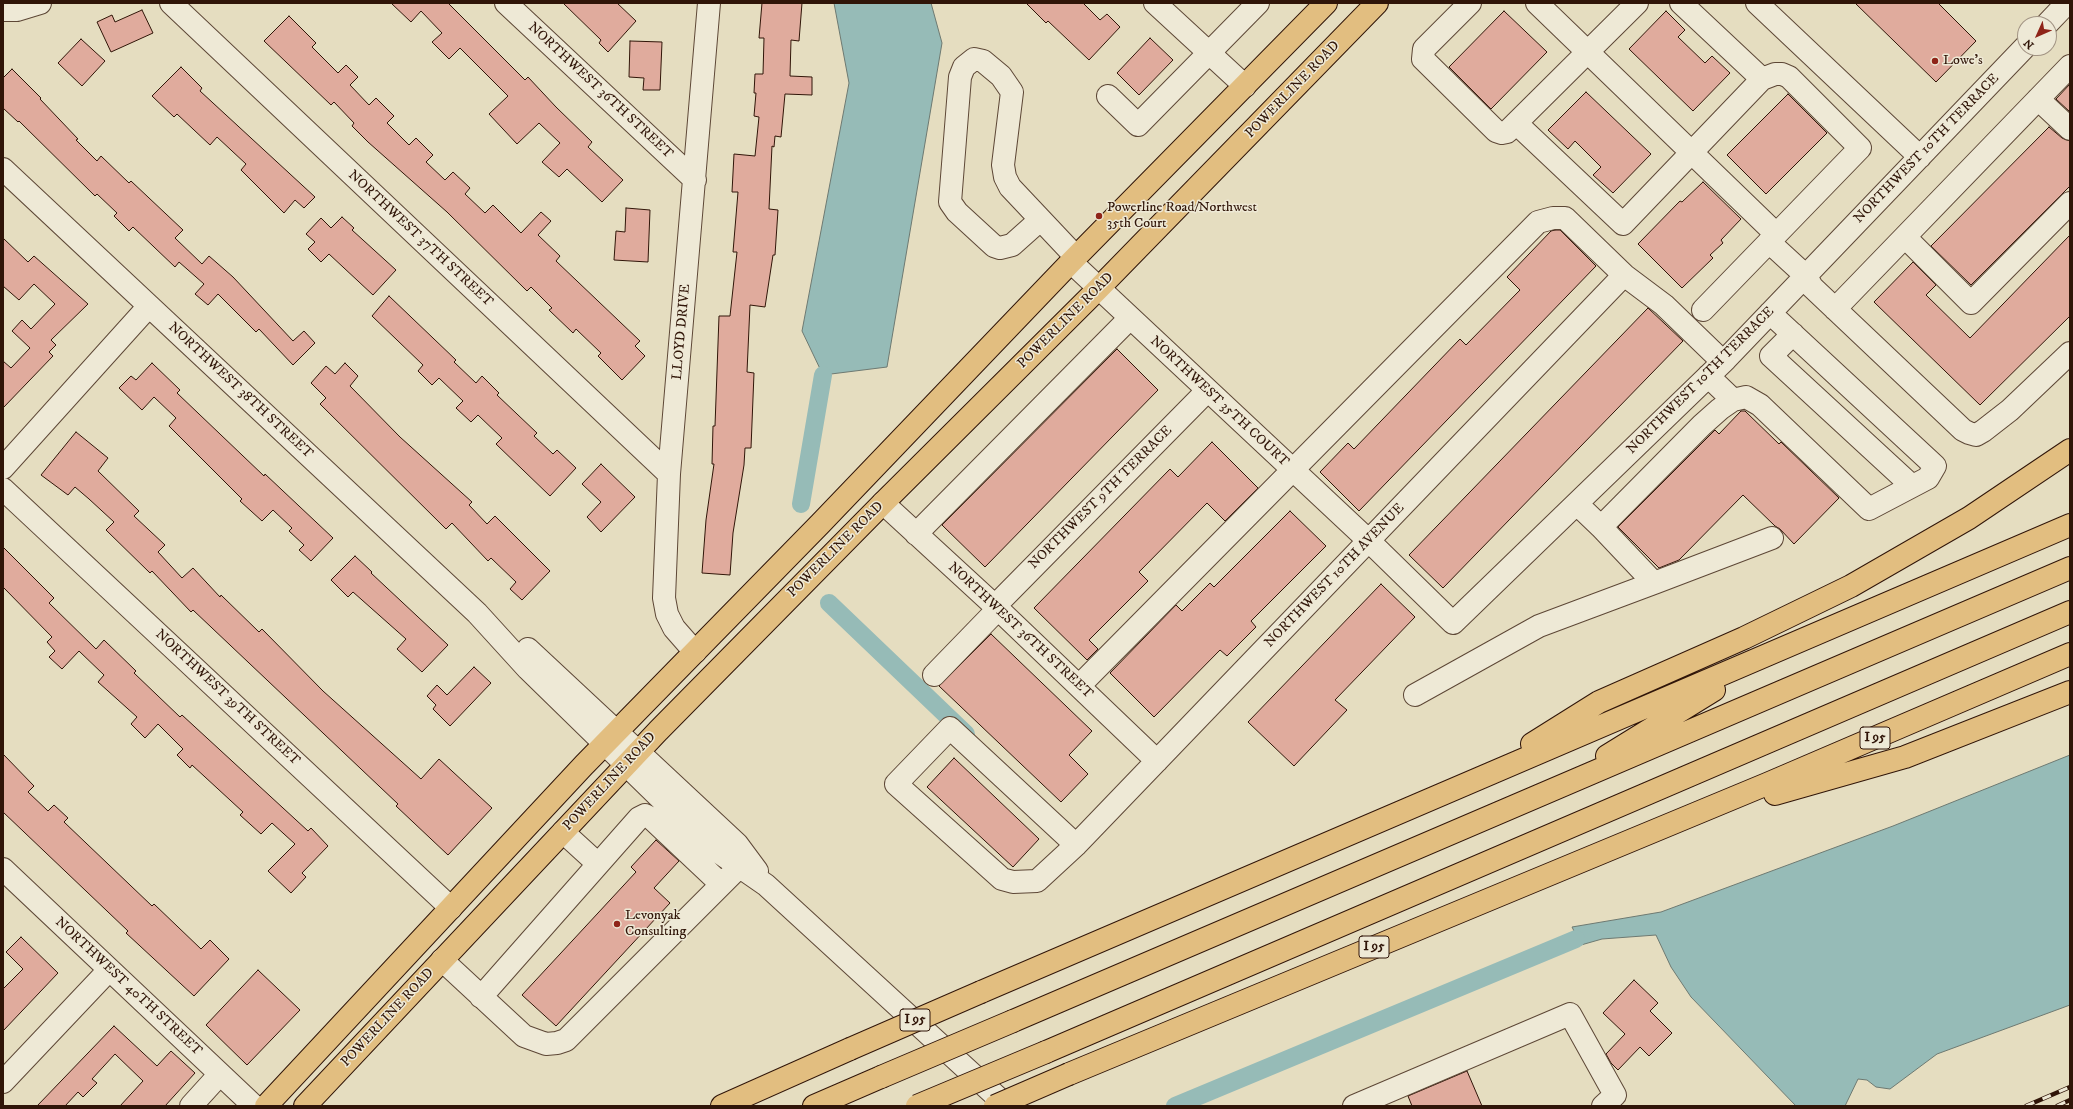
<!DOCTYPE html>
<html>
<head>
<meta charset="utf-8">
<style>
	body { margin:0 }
	#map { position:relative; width:2073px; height:1109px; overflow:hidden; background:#e5ddc0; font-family:"IM FELL DW Pica",serif }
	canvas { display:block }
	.frame { position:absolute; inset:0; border:4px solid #301508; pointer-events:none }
	.north { position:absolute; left:2017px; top:16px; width:40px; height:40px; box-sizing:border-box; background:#eee9d6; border:1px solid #a29484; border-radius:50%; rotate:225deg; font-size:11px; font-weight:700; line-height:16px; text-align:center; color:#301508 }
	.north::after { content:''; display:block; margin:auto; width:14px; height:18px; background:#8f2418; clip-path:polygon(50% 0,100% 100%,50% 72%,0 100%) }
</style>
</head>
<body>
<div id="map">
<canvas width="2073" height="1109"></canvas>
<div class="frame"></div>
<div class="north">N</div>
</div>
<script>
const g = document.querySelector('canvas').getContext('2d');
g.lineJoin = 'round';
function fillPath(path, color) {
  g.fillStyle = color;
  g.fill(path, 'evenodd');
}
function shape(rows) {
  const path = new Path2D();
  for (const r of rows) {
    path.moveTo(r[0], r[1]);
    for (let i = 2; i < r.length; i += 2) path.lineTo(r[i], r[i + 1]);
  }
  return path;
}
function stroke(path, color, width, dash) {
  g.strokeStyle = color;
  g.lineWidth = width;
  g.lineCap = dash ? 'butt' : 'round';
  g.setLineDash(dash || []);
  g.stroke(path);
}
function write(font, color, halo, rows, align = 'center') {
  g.font = font + ' "IM FELL DW Pica",serif';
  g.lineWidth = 3;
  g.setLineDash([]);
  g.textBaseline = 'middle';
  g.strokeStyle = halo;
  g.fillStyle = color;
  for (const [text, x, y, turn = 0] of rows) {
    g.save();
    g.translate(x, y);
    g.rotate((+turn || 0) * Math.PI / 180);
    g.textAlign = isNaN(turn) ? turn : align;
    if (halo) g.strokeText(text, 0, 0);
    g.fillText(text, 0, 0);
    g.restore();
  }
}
const water = shape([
	[834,3,931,3,942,43,887,367,823,375,802,331,849,83,834,3],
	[2070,755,2070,1005,1937,1054,1890,1089,1876,1087,1867,1080,1858,1079,1845,1106,1796,1106,1691,997,1671,967,1656,935,1602,939,1581,945,1572,927,1661,912,1893,826,2070,755]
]);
fillPath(water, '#96bbb7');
stroke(water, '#6d7971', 1);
stroke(shape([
	[801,504,823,375],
	[829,603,966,734],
	[1175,1106,1576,939]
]), '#96bbb7', 18);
const building = shape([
	[391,3,448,3,525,80,528,77,556,107,592,142,588,147,623,180,602,202,567,169,559,177,542,162,560,143,539,123,517,144,489,114,508,96,460,48,449,59,432,42,442,33,421,11,411,22,391,3],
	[563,3,617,3,636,21,608,52,599,43,601,40,563,3],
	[762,3,802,3,799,41,791,40,790,76,812,77,812,95,785,94,781,137,775,136,774,147,772,146,769,209,778,210,775,255,773,255,765,307,750,305,747,372,754,373,751,448,745,448,744,465,733,533,730,575,702,573,706,520,714,464,712,464,713,426,715,426,719,316,730,316,737,252,733,252,738,192,732,192,734,154,755,156,759,117,754,116,756,93,754,93,755,74,763,74,764,38,759,38,762,3],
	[1026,3,1083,3,1100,20,1107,14,1120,27,1089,60,1048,21,1046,23,1026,3],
	[1855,3,1938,3,1976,41,1936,82,1855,3],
	[142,10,153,33,111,52,97,22,112,15,115,22,142,10],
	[1504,11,1547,52,1491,109,1449,67,1504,11],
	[1666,11,1685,30,1678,37,1705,63,1712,56,1730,73,1693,111,1629,49,1666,11],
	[289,16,316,43,312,47,338,73,346,65,358,77,350,85,369,105,376,98,394,116,387,123,409,145,416,138,433,155,426,162,445,180,453,172,470,188,465,194,485,213,493,205,521,233,541,212,551,221,538,235,560,256,556,261,640,341,635,346,645,356,622,380,598,356,601,353,576,329,573,333,549,310,552,308,531,287,527,291,447,212,368,142,352,126,354,123,334,102,331,105,264,41,289,16],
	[1150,38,1173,60,1139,95,1117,73,1150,38],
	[81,39,105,61,82,86,58,63,81,39],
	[630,41,662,42,660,90,643,90,644,78,629,77,630,41],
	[181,67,202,88,200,91,315,197,304,208,295,200,284,213,241,170,246,164,217,137,210,145,177,114,174,117,152,96,181,67],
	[12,69,41,98,40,99,78,139,76,140,97,161,101,156,129,183,131,181,183,230,175,238,202,264,209,256,233,277,293,341,304,331,315,343,293,365,259,329,256,332,218,294,208,305,195,294,204,284,179,262,175,267,133,227,129,231,114,216,117,213,97,194,95,196,19,121,18,122,3,108,3,78,12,69],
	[2070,84,2070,112,2056,99,2070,84],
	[1586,92,1651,154,1613,193,1593,175,1601,167,1575,141,1568,149,1548,130,1586,92],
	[1788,94,1827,133,1766,194,1727,155,1788,94],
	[2049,127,2062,138,2070,141,2070,186,1971,285,1931,246,2049,127],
	[1703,182,1741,219,1721,240,1723,243,1710,255,1713,258,1682,288,1638,244,1680,201,1682,202,1703,182],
	[626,208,650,210,648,262,614,260,616,231,625,232,626,208],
	[342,217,354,228,352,230,396,270,373,295,329,254,321,262,308,249,315,242,306,234,321,218,331,228,342,217],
	[1555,230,1560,230,1596,266,1359,511,1320,472,1348,443,1354,449,1460,339,1466,345,1520,290,1507,277,1551,231,1555,230],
	[2070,235,2070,316,1980,405,1874,302,1913,262,1936,285,1926,295,1970,338,2070,235],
	[3,238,28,262,34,256,88,304,51,340,56,345,49,352,53,356,3,408,3,361,11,368,30,348,12,331,22,320,31,329,55,304,34,284,19,300,3,286,3,238],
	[389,296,456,360,454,362,476,383,482,376,499,393,497,395,537,433,534,436,553,454,557,450,576,468,550,496,496,444,502,438,478,415,471,422,456,408,463,401,439,378,432,385,418,371,423,365,372,316,389,296],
	[1648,308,1683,341,1443,588,1409,555,1648,308],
	[1117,349,1158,390,985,567,942,525,1117,349],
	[152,363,180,390,177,393,264,476,265,474,333,538,311,561,299,550,304,545,289,531,292,528,273,510,262,521,240,501,242,499,169,426,176,418,154,397,142,410,119,388,131,376,136,380,152,363],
	[345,363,358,376,350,386,400,437,472,502,469,505,487,524,495,516,550,571,522,600,510,589,516,582,491,558,488,561,452,523,446,529,320,404,326,398,311,383,326,366,335,374,345,363],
	[1741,411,1745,411,1779,444,1781,442,1839,498,1794,544,1780,529,1775,526,1743,495,1679,560,1659,568,1618,527,1715,430,1719,434,1741,411],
	[76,432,108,458,98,471,139,511,134,516,165,545,158,552,182,578,193,568,220,597,221,595,259,632,262,629,323,691,421,779,439,759,492,808,448,855,396,806,398,804,193,610,191,612,152,571,150,573,106,530,114,522,89,499,75,487,68,495,41,475,76,432],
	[1212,442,1258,488,1225,521,1207,503,1139,572,1148,581,1089,640,1098,649,1087,660,1034,608,1170,469,1178,477,1212,442],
	[601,464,635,497,601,532,587,517,601,502,582,484,601,464],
	[1290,511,1326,546,1251,621,1256,627,1227,656,1220,650,1154,717,1110,673,1176,605,1182,611,1210,583,1214,587,1290,511],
	[3,547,54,598,49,603,96,649,104,640,136,671,134,673,180,717,182,715,308,831,311,828,328,846,302,873,306,877,291,893,268,871,295,844,272,823,261,834,240,815,243,812,192,765,190,768,177,755,183,749,158,724,145,738,131,724,137,717,98,682,104,675,79,651,62,669,49,657,55,651,47,642,52,637,3,587,3,547],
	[355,556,372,572,371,573,448,645,422,672,397,649,406,639,353,592,348,597,331,580,355,556],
	[1381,584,1415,617,1335,700,1347,710,1294,766,1248,722,1381,584],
	[991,634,1092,731,1069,755,1088,774,1061,802,939,686,991,634],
	[474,667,491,683,450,726,433,709,436,705,427,696,437,685,447,695,474,667],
	[3,754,34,786,28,792,48,811,54,805,68,818,64,822,152,906,154,904,201,949,210,940,229,959,194,996,126,933,128,931,3,812,3,754],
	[954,758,1039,839,1013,867,927,787,954,758],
	[656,840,679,861,654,888,670,903,556,1026,522,995,636,872,631,867,656,840],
	[21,937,58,973,3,1031,3,989,23,969,6,952,21,937],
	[258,970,300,1010,247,1065,206,1025,258,970],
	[1634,980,1658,1003,1650,1011,1672,1033,1649,1056,1640,1047,1618,1070,1611,1063,1606,1054,1625,1034,1603,1013,1634,980],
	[114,1026,157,1066,171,1051,195,1073,165,1106,120,1106,143,1081,115,1054,92,1079,97,1083,83,1097,78,1092,65,1106,37,1106,114,1026],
	[1467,1071,1482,1106,1412,1106,1408,1096,1467,1071]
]);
fillPath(building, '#e0ab9d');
stroke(building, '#301508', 1);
const minor = shape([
	[171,3,669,474],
	[506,3,695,180],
	[1155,3,1245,86],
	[1470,3,1424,49,1423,59,1496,131,1502,133,1507,132,1637,3],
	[1537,3,1776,234],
	[1681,3,1762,79,1775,74,1782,74,1789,77,1860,148,1703,310],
	[1757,3,1920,157],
	[3,10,17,10,40,3],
	[2047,24,2067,3],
	[1108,96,1138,125,1258,3],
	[2038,99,2070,129],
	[1516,123,1623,224,1762,79],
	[3,169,477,613,528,669,697,834,714,849,766,885,1007,1106],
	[1040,220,1012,245,1000,248,994,246,957,212,950,202,960,77,964,67,974,59,983,61,1001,76,1012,92,1003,165,1005,177,1010,187,1076,257],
	[1905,237,1971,303,2070,203],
	[1769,242,1806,276,1812,287,1963,430,1969,433,1976,435,1983,431,2010,410,2070,353],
	[1071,262,1369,541,1453,623,1726,359,2025,47],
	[1624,275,1664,305,1723,362],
	[1835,309,2070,66],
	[1793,334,1771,356,1912,486],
	[1708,376,1733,400,1746,397,1760,405,1869,509,1928,478,1935,466,1770,313],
	[3,468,149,306],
	[3,489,451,908],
	[883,503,995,606,1157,761],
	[1577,504,1601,527,1702,425,1720,409,1733,400],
	[1601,527,1654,583,1772,538],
	[916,534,1130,318],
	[995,606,1207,391],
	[528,649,737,844,757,871],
	[695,652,674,628,667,614,664,598,669,474,709,3],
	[934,675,998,609],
	[1415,695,1539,626,1654,583],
	[563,832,598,864],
	[1076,845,950,728,896,784,1002,879,1013,882,1037,881,1076,845,1624,275,1565,218,1553,218,1538,222,1079,686],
	[3,869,254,1106],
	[442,960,524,1036,546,1044,557,1043,566,1040,740,866],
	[481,997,639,818,645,815,651,818,721,884],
	[3,1082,109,970],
	[191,1106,220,1074],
	[1354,1106,1570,1014,1615,1095,1603,1106]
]);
const major = shape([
	[266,1106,584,765,820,524,1071,262,1326,3],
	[305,1106,658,731,883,503,1098,289,1377,3]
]);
const highway = shape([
	[1532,744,1599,702,1744,638,1851,586,1969,518,2070,450],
	[1607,756,1714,690],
	[1775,794,1905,757,2070,692],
	[981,992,2070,525],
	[1013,1021,2070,568],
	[1046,1052,2070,612],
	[1069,1074,1767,784,2070,654],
	[722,1106,850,1049],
	[814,1106,881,1077]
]);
stroke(minor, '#5d4736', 24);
stroke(major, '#301508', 24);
stroke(highway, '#301508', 24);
stroke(minor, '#eee9d6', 22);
stroke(major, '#e2be80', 22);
stroke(highway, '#e2be80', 22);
const rail = shape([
	[2026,1106,2070,1087],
	[2057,1106,2070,1100]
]);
stroke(rail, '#301508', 4.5);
stroke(rail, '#eee9d6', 3, [9]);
const highwayBridge = shape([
	[850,1049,981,992],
	[881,1077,1013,1021],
	[917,1106,1046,1052],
	[995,1106,1069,1074]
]);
stroke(highwayBridge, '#301508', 24, []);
stroke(highwayBridge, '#e2be80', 22);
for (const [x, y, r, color] of [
	[1935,61,4,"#8f2418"],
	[1099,216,4,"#8f2418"],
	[617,924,4,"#8f2418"]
]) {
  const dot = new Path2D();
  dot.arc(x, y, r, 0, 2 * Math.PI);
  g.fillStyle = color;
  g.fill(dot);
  stroke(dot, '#eee9d6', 1.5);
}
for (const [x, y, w] of [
	[1875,738,30],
	[1374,947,30],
	[915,1020,30]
]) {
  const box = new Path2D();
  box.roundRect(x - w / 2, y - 11, w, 22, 3);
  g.fillStyle = '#eee9d6';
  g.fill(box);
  stroke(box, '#301508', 1);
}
write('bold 13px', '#301508', null, [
	["I 95",1875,738],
	["I 95",1374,947],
	["I 95",915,1020]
]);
write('14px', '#301508', '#eee9d6', [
	["Lowe's",1943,61],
	["Powerline Road/Northwest",1107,208],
	["35th Court",1107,224],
	["Levonyak",625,916],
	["Consulting",625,932]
], 'left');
write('14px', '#301508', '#eee9d6', [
	["POWERLINE ROAD",1293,90,-46],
	["NORTHWEST 36TH STREET",600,91,43],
	["NORTHWEST 10TH TERRACE",1927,149,-46],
	["NORTHWEST 37TH STREET",420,239,43],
	["POWERLINE ROAD",1066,321,-45],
	["LLOYD DRIVE",682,332,-85],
	["NORTHWEST 10TH TERRACE",1701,381,-45],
	["NORTHWEST 38TH STREET",240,391,43],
	["NORTHWEST 35TH COURT",1219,402,43],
	["NORTHWEST 9TH TERRACE",1101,498,-45],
	["POWERLINE ROAD",836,550,-45],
	["NORTHWEST 10TH AVENUE",1335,576,-46],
	["NORTHWEST 36TH STREET",1020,631,43],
	["NORTHWEST 39TH STREET",227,698,43],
	["POWERLINE ROAD",610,782,-47],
	["NORTHWEST 40TH STREET",128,987,43],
	["POWERLINE ROAD",388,1018,-47]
]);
</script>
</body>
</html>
